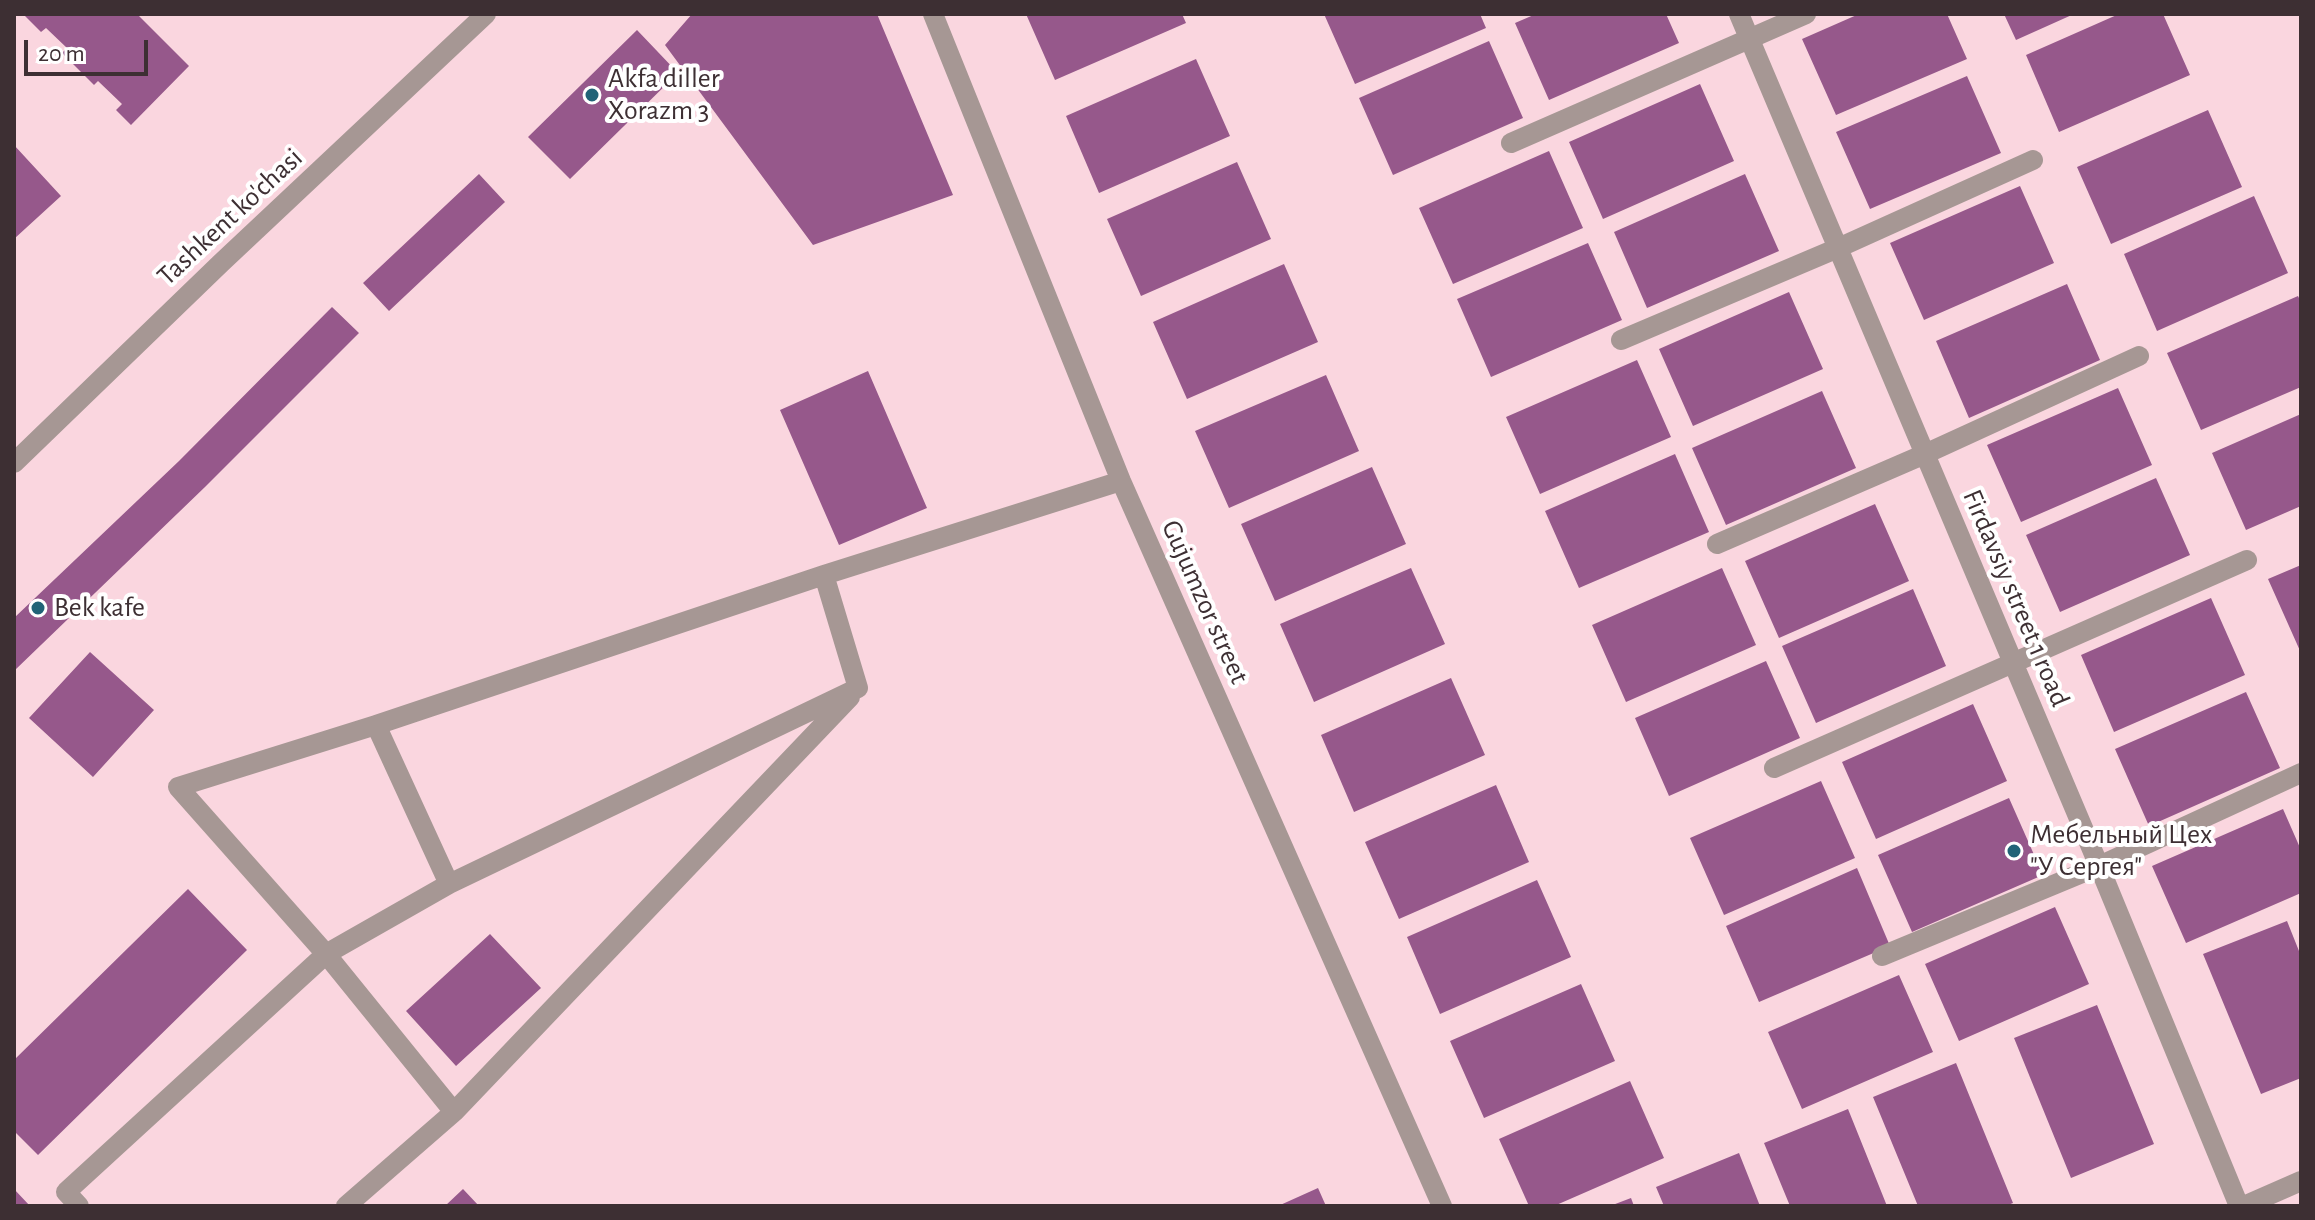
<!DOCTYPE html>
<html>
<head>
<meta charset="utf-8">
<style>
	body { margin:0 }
	#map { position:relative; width:2315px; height:1220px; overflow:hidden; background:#fad6df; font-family:"Alegreya Sans",sans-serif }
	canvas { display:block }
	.frame { position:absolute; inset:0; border:16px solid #3d2f33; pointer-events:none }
	.scale { position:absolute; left:24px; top:40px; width:124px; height:36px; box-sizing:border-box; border:4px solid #3d2f33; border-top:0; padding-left:10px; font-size:24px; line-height:28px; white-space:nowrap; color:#3d2f33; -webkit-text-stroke:6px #fff; paint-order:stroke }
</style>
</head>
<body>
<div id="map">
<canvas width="2315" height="1220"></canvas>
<div class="frame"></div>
<div class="scale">20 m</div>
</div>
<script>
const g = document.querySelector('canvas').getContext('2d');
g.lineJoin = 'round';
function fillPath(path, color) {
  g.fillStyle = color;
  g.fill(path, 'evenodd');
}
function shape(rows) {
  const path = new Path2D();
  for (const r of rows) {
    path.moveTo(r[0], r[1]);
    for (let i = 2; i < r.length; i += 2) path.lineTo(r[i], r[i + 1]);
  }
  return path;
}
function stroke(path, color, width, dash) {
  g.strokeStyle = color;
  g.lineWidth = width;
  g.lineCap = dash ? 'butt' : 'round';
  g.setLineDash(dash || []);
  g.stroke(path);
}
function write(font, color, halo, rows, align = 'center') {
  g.font = font + ' "Alegreya Sans",sans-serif';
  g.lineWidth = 8;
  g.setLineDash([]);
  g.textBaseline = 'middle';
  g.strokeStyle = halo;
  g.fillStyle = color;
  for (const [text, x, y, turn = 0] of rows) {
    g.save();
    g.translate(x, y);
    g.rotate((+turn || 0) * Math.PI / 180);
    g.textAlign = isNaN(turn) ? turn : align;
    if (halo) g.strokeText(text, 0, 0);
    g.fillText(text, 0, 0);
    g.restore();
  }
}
fillPath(shape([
	[23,14,137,14,189,66,131,125,116,110,122,104,98,81,94,85,62,53,67,48,46,28,41,32],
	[692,14,877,14,953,195,813,245,665,45],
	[1026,14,1182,14,1186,23,1055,80],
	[1324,14,1480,14,1486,28,1355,84],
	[1536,14,1666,14,1679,43,1549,100,1515,23],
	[1859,14,1947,14,1967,59,1836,115,1802,39],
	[2004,14,2074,14,2016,40],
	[2119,14,2163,14,2190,75,2059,132,2026,55],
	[637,30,678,73,570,179,528,137],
	[1489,41,1523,118,1393,175,1359,98],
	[1196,59,1230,136,1099,193,1066,116],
	[1967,76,2001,153,1870,209,1836,132],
	[1700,84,1734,161,1603,219,1569,142],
	[2208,110,2242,187,2111,244,2077,167],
	[14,145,61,196,14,239],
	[1549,151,1583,228,1453,284,1419,208],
	[1237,162,1271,239,1141,296,1107,219],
	[479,174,505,202,389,311,363,283],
	[1745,174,1779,251,1647,308,1614,232],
	[2020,186,2054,263,1924,320,1890,243],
	[2254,196,2288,273,2157,331,2124,254],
	[1588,243,1622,320,1491,377,1457,299],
	[1284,264,1318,342,1187,399,1153,322],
	[2067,284,2100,360,1969,418,1936,341],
	[1789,292,1823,369,1693,426,1659,349],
	[2298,296,2301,302,2301,387,2201,430,2167,353],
	[332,307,359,333,205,487,14,671,14,618,179,461],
	[1637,360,1671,437,1540,494,1506,417],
	[868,371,927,508,839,545,780,410],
	[1326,375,1359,451,1229,508,1195,431],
	[2118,388,2152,465,2021,522,1987,445],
	[1822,391,1856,468,1726,525,1692,448],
	[2301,414,2301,506,2246,530,2212,453],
	[1675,454,1709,532,1579,588,1545,511],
	[1372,467,1406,544,1275,601,1241,524],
	[2156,478,2190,555,2060,612,2026,535],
	[1875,504,1909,581,1779,638,1745,561],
	[2301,565,2301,653,2268,579],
	[1411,568,1445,644,1314,702,1280,624],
	[1722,568,1756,645,1626,702,1592,625],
	[1913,589,1946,666,1816,723,1782,646],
	[2211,598,2245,675,2114,732,2081,655],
	[90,652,154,710,93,777,29,718],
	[1766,661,1800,738,1669,796,1635,718],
	[1451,678,1485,755,1354,812,1321,735],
	[2246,692,2280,768,2149,826,2115,749],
	[1973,704,2007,781,1876,839,1842,762],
	[1821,781,1855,858,1724,915,1690,838],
	[1496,785,1529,862,1399,919,1365,842],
	[2009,798,2043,875,1912,932,1878,855],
	[2283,809,2301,850,2301,893,2186,943,2152,866],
	[1857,868,1890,946,1759,1002,1726,926],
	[1537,880,1571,957,1440,1014,1407,937],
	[188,889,247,950,38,1155,14,1131,14,1060],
	[2055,907,2089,984,1959,1041,1925,964],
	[2287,921,2301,956,2301,1078,2261,1094,2203,954],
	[490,934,541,988,456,1066,406,1011],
	[1899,975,1933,1052,1802,1109,1768,1032],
	[1581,984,1615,1061,1484,1118,1450,1041],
	[2097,1005,2154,1144,2071,1178,2014,1038],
	[1956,1063,2013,1203,2005,1206,1918,1206,1873,1097],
	[1630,1081,1664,1158,1554,1206,1529,1206,1499,1139],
	[1848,1109,1887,1206,1790,1206,1764,1143],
	[1739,1153,1760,1206,1664,1206,1656,1187],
	[1318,1188,1326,1206,1278,1206],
	[14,1189,30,1206,14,1206],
	[463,1189,479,1206,445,1206],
	[1631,1198,1634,1206,1610,1206]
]), '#96588b');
stroke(shape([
	[933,14,1121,481,1442,1206],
	[1739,14,2099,866,2239,1206],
	[1511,143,1806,14],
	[1621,340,1838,248,2033,160],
	[14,463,221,263,486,14],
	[1717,544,1925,454,2139,356],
	[1774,768,2247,560],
	[449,884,376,725,824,575,1121,481],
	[1882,956,2099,866,2301,773],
	[454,1112,326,954,449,884,858,688,824,575],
	[79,1206,66,1192,326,954,178,787,376,725],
	[346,1206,454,1112,850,697],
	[2244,1206,2301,1181]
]), '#a69794', 20);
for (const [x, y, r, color] of [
	[592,95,8,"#216377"],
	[38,608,8,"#216377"],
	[2014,851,8,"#216377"]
]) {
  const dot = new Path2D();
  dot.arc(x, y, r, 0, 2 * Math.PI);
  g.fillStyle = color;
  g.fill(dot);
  stroke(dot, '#fff', 3);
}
write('28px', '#3d2f33', '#fff', [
	["Akfa diller",608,79],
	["Xorazm 3",608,111],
	["Bek kafe",54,608],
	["Мебельный Цех",2030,835],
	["\"У Сергея\"",2030,867]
], 'left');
write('28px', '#3d2f33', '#fff', [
	["Tashkent ko'chasi",230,217,-43],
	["Firdavsiy street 1 road",2016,598,67],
	["Gujumzor street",1205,602,66]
]);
</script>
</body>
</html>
